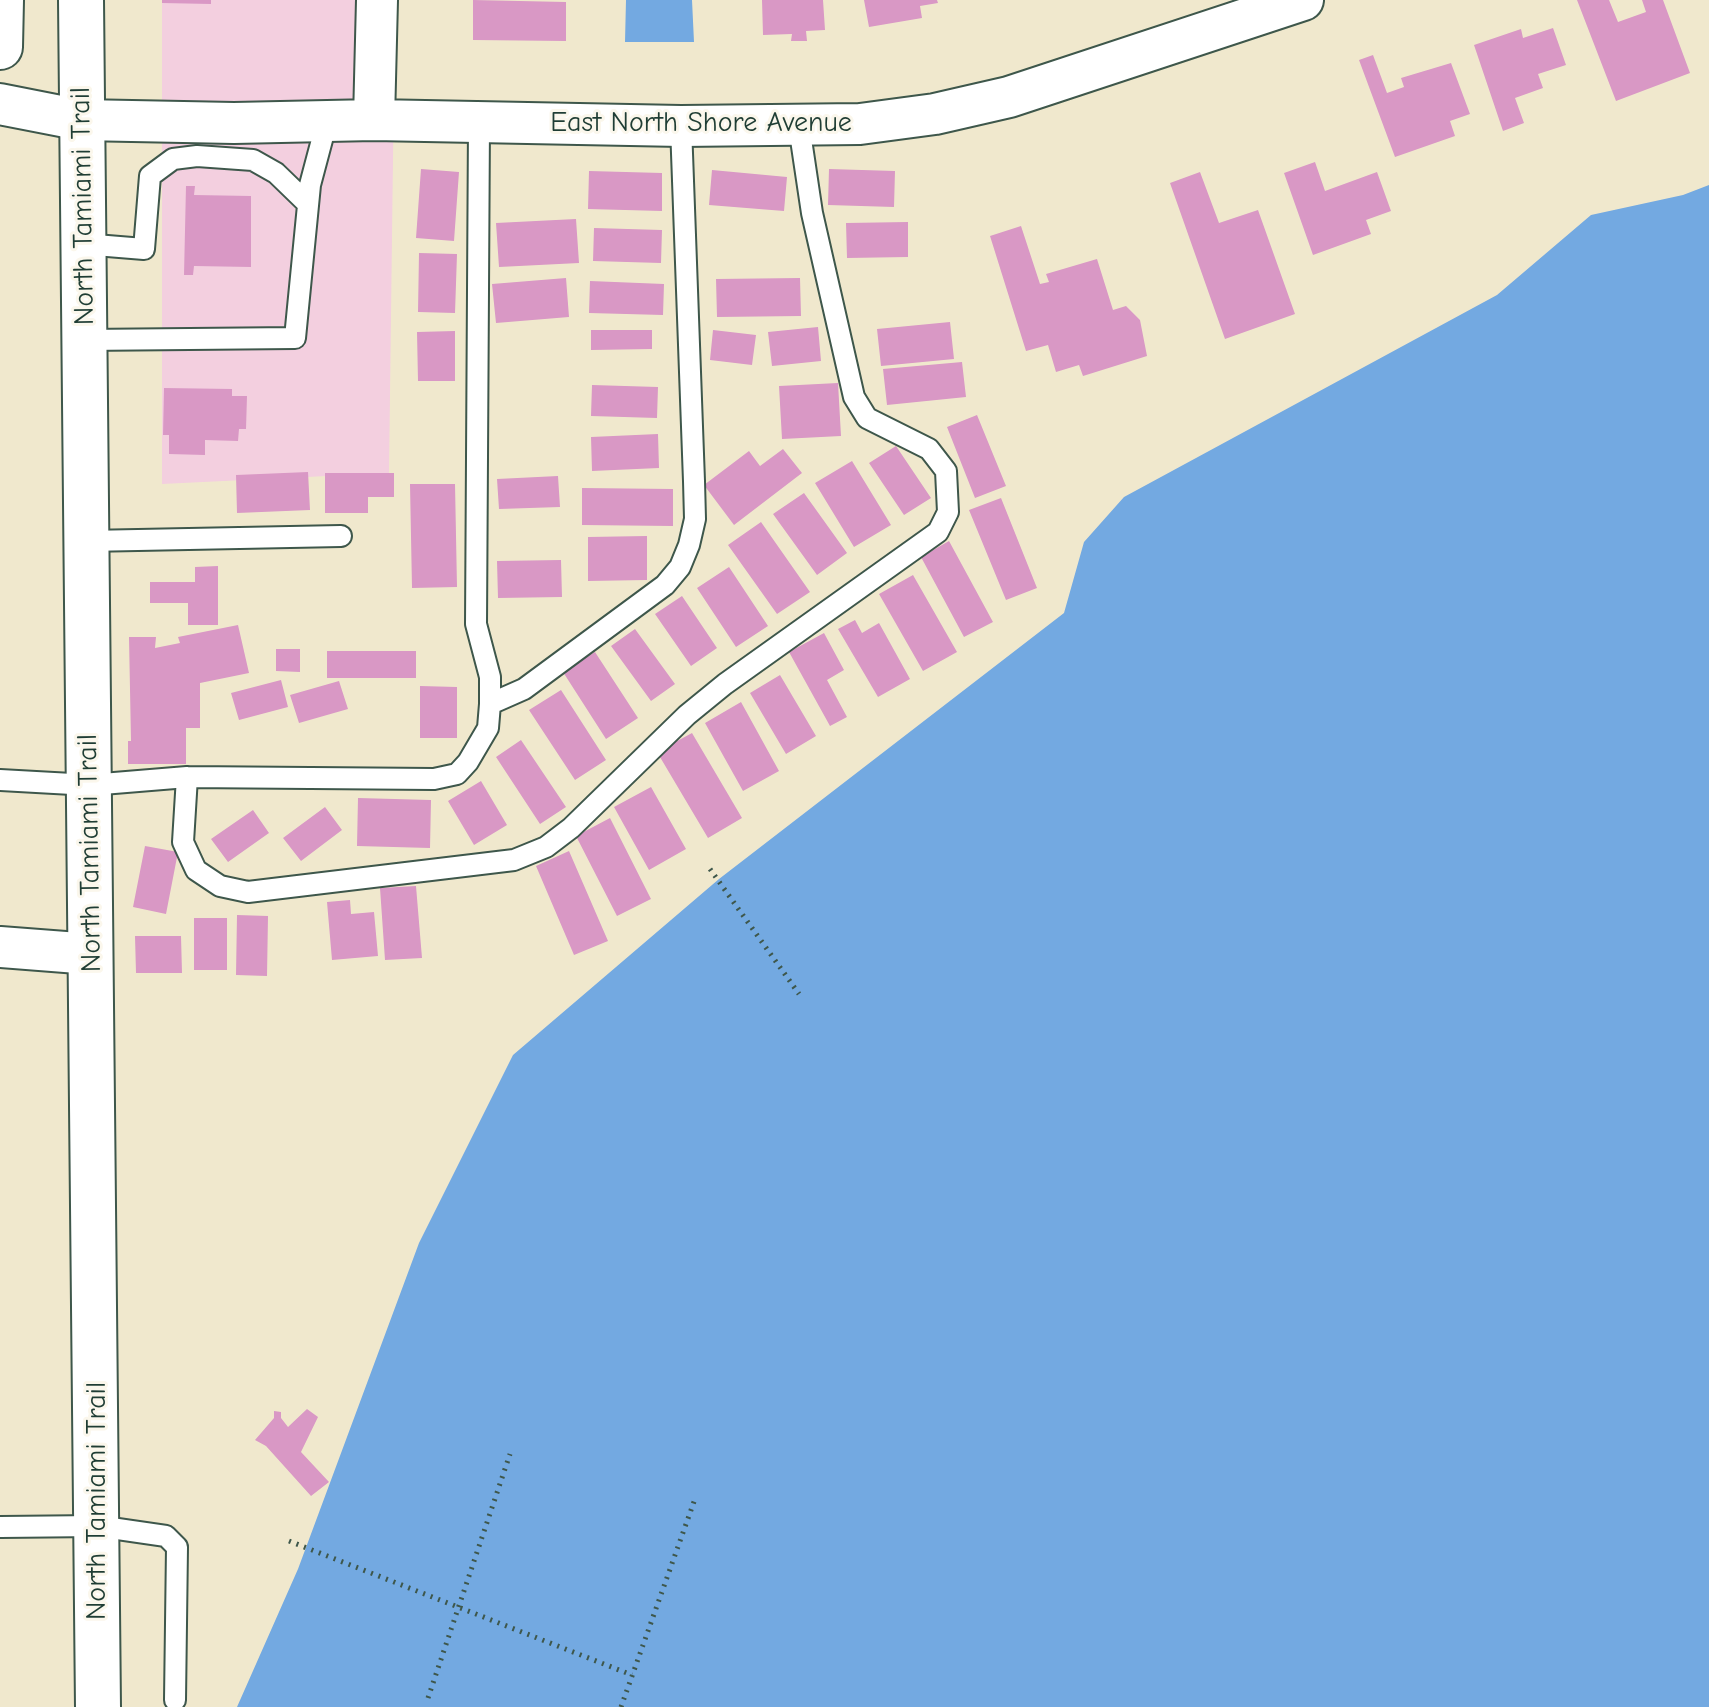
<!DOCTYPE html>
<html>
<head>
<meta charset="utf-8">
<style>
	body { margin:0 }
	canvas { display:block; background:#f0e8cd }
</style>
</head>
<body>
<canvas width="1709" height="1707"></canvas>
<script>
const g = document.querySelector('canvas').getContext('2d');
g.lineJoin = 'round';
function fillPath(path, color) {
  g.fillStyle = color;
  g.fill(path, 'evenodd');
}
function shape(rows) {
  const path = new Path2D();
  for (const r of rows) {
    path.moveTo(r[0], r[1]);
    for (let i = 2; i < r.length; i += 2) path.lineTo(r[i], r[i + 1]);
  }
  return path;
}
function stroke(path, color, width, dash) {
  g.strokeStyle = color;
  g.lineWidth = width;
  g.lineCap = dash ? 'butt' : 'round';
  g.setLineDash(dash || []);
  g.stroke(path);
}
function write(font, color, halo, rows, align = 'center') {
  g.font = font + ' "Comic Neue",sans-serif';
  g.lineWidth = 6;
  g.setLineDash([]);
  g.textBaseline = 'middle';
  g.strokeStyle = halo;
  g.fillStyle = color;
  for (const [text, x, y, turn = 0] of rows) {
    g.save();
    g.translate(x, y);
    g.rotate((+turn || 0) * Math.PI / 180);
    g.textAlign = isNaN(turn) ? turn : align;
    if (halo) g.strokeText(text, 0, 0);
    g.fillText(text, 0, 0);
    g.restore();
  }
}
fillPath(shape([
	[162,0,395,0,389,473,162,484]
]), '#f3cfdf');
fillPath(shape([
	[626,0,692,0,694,42,625,42],
	[1709,185,1709,1707,237,1707,298,1569,419,1243,513,1055,719,879,1064,613,1084,542,1124,497,1497,295,1591,215,1683,195]
]), '#73a9e1');
fillPath(shape([
	[162,0,211,0,211,4,162,3],
	[473,0,566,2,566,41,473,40],
	[762,0,823,0,825,30,806,31,807,41,791,41,792,34,763,35],
	[864,0,937,0,938,3,920,6,922,18,869,27],
	[1577,0,1609,0,1618,22,1646,12,1642,0,1663,0,1690,73,1616,101],
	[1553,28,1566,65,1538,74,1543,88,1515,98,1524,123,1503,131,1474,45,1521,29,1523,38],
	[1373,55,1387,93,1404,87,1401,78,1451,63,1470,114,1450,121,1455,136,1395,157,1359,60],
	[1315,162,1325,191,1377,172,1391,211,1366,220,1371,234,1313,255,1284,173],
	[421,169,459,172,454,241,416,238],
	[829,169,895,171,894,207,828,205],
	[712,170,787,177,784,211,709,205],
	[589,171,662,173,662,211,588,209],
	[1200,172,1219,223,1258,210,1295,314,1225,339,1170,183],
	[186,186,195,186,194,195,251,196,251,267,194,266,193,275,184,275],
	[576,219,579,263,499,267,496,223],
	[908,222,908,257,847,258,846,223],
	[1021,226,1040,284,1049,282,1046,274,1097,259,1113,310,1126,306,1140,320,1147,356,1083,376,1079,365,1056,372,1048,345,1026,351,990,236],
	[594,228,662,230,661,263,593,261],
	[419,253,457,254,455,313,418,312],
	[566,278,569,317,496,323,492,284],
	[800,278,801,316,717,317,716,279],
	[590,281,664,284,663,315,589,313],
	[950,322,954,359,881,366,877,329],
	[818,327,821,361,772,366,768,332],
	[591,330,652,330,652,349,591,350],
	[713,330,756,335,752,365,710,360],
	[455,331,455,381,418,381,417,332],
	[962,362,966,397,887,405,883,369],
	[838,383,841,436,782,439,779,386],
	[592,385,658,387,657,418,591,416],
	[164,388,232,389,232,396,247,396,246,429,239,429,238,441,205,440,205,455,169,454,169,435,163,435],
	[977,415,1006,486,975,498,947,427],
	[658,434,659,468,592,471,591,437],
	[896,446,931,498,904,515,869,463],
	[783,449,802,473,734,525,704,485,749,451,760,466],
	[852,461,891,525,854,547,815,483],
	[308,472,310,510,237,513,236,475],
	[325,473,394,473,394,497,368,497,368,513,325,513],
	[558,476,560,507,499,509,497,479],
	[410,484,455,484,457,587,412,588],
	[582,488,673,489,673,526,582,525],
	[804,493,847,553,817,575,773,514],
	[1001,498,1037,588,1006,600,969,510],
	[761,522,810,592,777,614,728,545],
	[647,536,647,580,588,581,588,537],
	[949,541,993,622,964,637,921,557],
	[561,560,562,597,498,598,497,561],
	[218,566,218,625,188,625,188,603,150,603,150,582,195,582,195,567],
	[729,567,768,626,736,647,697,588],
	[913,575,957,652,923,671,879,594],
	[682,596,717,648,691,666,655,614],
	[855,620,862,633,879,623,910,679,878,697,838,629],
	[238,625,249,673,200,683,200,728,186,728,186,764,128,764,128,741,131,741,129,637,156,637,155,648,180,643,178,637],
	[635,629,675,684,651,701,611,646],
	[824,633,844,670,827,680,847,717,830,726,789,652],
	[276,649,300,649,300,672,276,671],
	[327,651,416,651,416,678,327,678],
	[595,652,638,718,606,739,563,672],
	[780,675,816,736,786,754,750,693],
	[281,680,288,707,239,720,231,693],
	[339,681,348,709,299,723,290,695],
	[420,686,457,687,457,738,420,738],
	[561,690,606,760,575,780,529,710],
	[741,702,779,771,743,791,705,723],
	[692,733,742,818,708,838,657,752],
	[521,740,566,807,540,824,496,757],
	[481,781,507,825,474,845,448,801],
	[651,787,686,849,649,870,614,807],
	[358,798,431,800,430,848,357,846],
	[325,807,342,830,301,861,283,838],
	[253,810,269,833,228,862,211,839],
	[610,818,651,899,617,916,576,836],
	[145,846,178,852,166,914,133,907],
	[569,851,608,941,574,955,536,866],
	[416,886,422,958,385,960,380,888],
	[350,900,351,914,374,912,378,956,332,960,327,902],
	[237,915,268,916,267,976,236,975],
	[194,918,227,918,227,970,194,970],
	[135,936,181,936,182,973,136,973],
	[307,1409,318,1417,301,1452,329,1482,311,1496,266,1446,255,1440,274,1418,274,1411,281,1412,281,1418,288,1427]
]), '#d998c5');
const service = shape([
	[83,244,144,249,150,176,173,159,197,156,253,160,276,173,308,204],
	[84,340,295,338,310,185,327,121],
	[87,541,341,536],
	[490,704,524,689,665,585,680,567,689,545,695,519,694,481,681,126],
	[187,777,183,842,196,870,220,886,248,892,514,860,546,847,571,828,687,715,725,684,938,532,948,512,946,471,929,449,867,418,854,397,812,213,799,126],
	[0,780,90,785,187,777,434,779,457,774,468,762,488,728,490,704,490,677,476,624,479,123],
	[0,1527,97,1526,166,1536,177,1547,175,1700]
]);
const minor = shape([
	[0,104,81,120,234,123,374,120,681,126,860,124,935,114,1009,97,1303,0],
	[374,120,377,0],
	[0,947,91,954]
]);
const primary = shape([
	[81,0,98,1707],
	[0,47,1,0]
]);
stroke(service, '#3e574b', 24);
stroke(minor, '#3e574b', 44);
stroke(primary, '#3e574b', 48);
stroke(shape([
	[710,869,799,994],
	[289,1541,632,1675],
	[428,1698,510,1454],
	[621,1707,696,1496]
]), '#3e574b', 5, [2, 6]);
stroke(service, '#fff', 20);
stroke(minor, '#fff', 40);
stroke(primary, '#fff', 44);
write('28px', '#1f3d34', '#fbf7ec', [
	["East North Shore Avenue",701,123],
	["North Tamiami Trail",83,206,-91],
	["North Tamiami Trail",90,853,-91],
	["North Tamiami Trail",97,1501,-90]
]);
</script>
</body>
</html>
